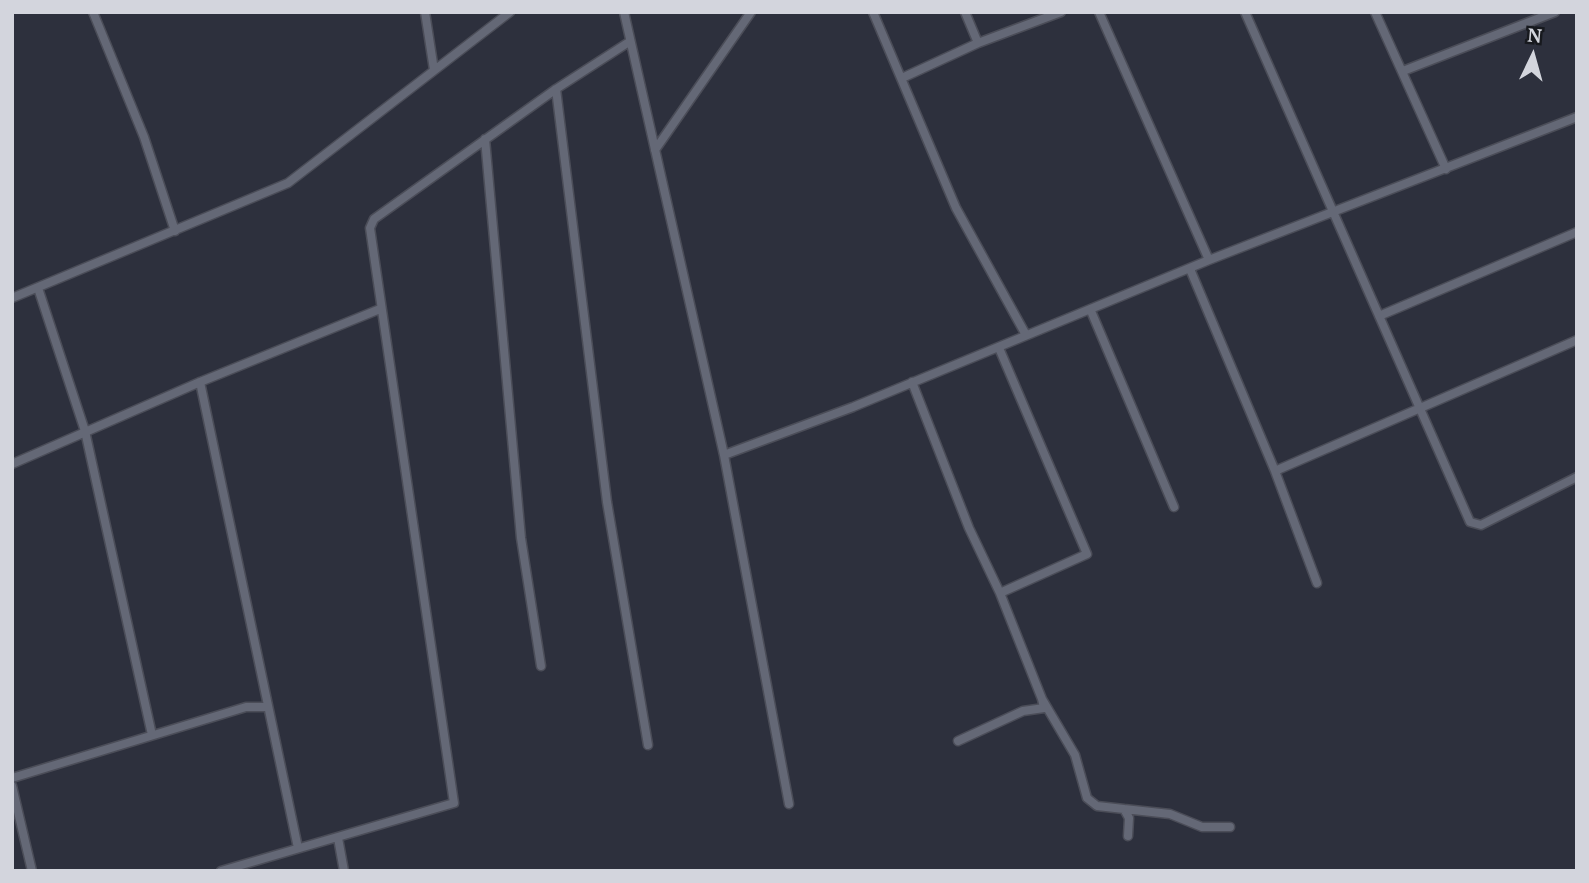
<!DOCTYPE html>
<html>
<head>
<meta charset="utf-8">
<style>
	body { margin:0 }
	#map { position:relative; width:1589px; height:883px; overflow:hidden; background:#2d303d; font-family:"PT Serif",serif }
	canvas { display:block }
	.frame { position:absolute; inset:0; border:14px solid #d3d5dd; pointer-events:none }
	.north { position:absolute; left:1498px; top:21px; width:70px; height:70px; -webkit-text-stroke:5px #17191e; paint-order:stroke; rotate:5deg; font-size:19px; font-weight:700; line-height:28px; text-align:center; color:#d3d5dd }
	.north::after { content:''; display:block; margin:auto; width:24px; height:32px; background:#d3d5dd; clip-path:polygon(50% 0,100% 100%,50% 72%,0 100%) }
</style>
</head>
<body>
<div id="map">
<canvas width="1589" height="883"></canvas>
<div class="frame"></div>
<div class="north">N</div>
</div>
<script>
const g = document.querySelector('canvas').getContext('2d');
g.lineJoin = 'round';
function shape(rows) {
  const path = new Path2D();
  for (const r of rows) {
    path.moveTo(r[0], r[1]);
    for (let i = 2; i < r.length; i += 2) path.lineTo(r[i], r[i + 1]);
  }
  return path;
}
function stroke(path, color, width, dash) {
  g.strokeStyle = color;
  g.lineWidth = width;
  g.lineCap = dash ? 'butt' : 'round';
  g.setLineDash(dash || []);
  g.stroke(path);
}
const minor = shape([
	[93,12,144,137,175,231],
	[425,12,434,70],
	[624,12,724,455,789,804],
	[873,12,956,208,1026,335],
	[965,12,978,43],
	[1099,12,1209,260],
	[1245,12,1470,522,1481,525,1577,477],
	[1375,12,1446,169],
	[1403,71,1555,12],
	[902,78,978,43,1061,12],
	[556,89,607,502,648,745],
	[485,139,521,538,541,666],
	[655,150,751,12],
	[1190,269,1275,471,1317,583],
	[38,288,85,431,152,735],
	[12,298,288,183,510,12],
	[1091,311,1174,507],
	[1379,316,1577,232],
	[999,348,1087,554,1000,593],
	[200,382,298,848],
	[912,382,969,528,1000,593,1042,699],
	[724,455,853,407,1209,260,1577,117],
	[12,464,200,382,380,309],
	[1275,471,1577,340],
	[958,741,1023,711,1044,708,1042,699,1075,755,1087,798,1097,806,1124,809,1129,818,1128,836],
	[12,778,246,707,266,707],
	[12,786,32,871],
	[1124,809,1170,814,1202,827,1230,827],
	[338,838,344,871],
	[221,871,454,803,370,228,374,219,556,89,629,42]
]);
stroke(minor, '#4b4d58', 11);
stroke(minor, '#646876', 8);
</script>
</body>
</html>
